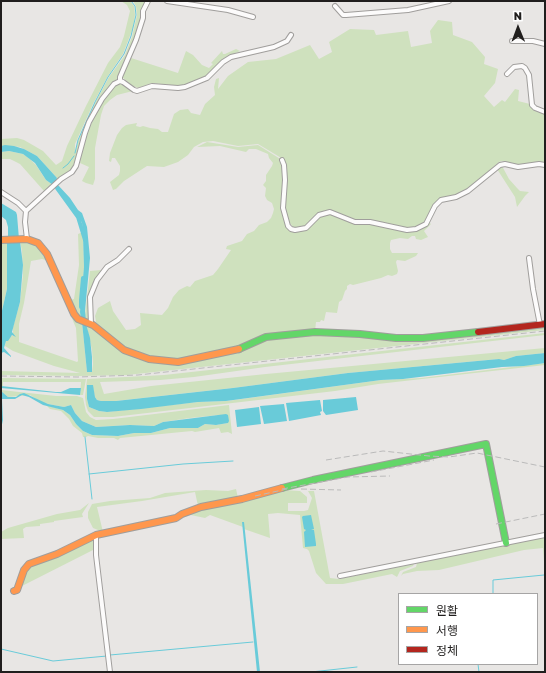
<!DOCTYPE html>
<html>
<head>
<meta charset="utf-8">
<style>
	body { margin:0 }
	#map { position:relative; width:546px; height:673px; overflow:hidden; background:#e8e6e4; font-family:"Golos Text","Noto Sans KR",sans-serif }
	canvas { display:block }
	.frame { position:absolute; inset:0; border:2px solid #201e1d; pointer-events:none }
	.legend { position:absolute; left:398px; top:593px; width:140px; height:72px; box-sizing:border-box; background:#fff; border:1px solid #a6a5a5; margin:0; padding:5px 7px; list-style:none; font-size:12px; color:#201e1d }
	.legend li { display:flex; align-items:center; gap:8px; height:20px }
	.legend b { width:20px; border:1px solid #a6a5a5 }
	.north { position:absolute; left:498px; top:8px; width:40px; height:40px; -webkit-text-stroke:3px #fff; paint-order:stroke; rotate:359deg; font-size:11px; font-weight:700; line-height:16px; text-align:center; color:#201e1d }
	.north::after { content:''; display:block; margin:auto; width:14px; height:18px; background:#201e1d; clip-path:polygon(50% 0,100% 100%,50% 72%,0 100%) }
</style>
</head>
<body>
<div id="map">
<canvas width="546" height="673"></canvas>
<div class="frame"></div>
<ul class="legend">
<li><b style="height:5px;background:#63d668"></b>원활</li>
<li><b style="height:5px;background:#ff974d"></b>서행</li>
<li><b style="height:5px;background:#b3261e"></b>정체</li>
</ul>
<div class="north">N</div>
</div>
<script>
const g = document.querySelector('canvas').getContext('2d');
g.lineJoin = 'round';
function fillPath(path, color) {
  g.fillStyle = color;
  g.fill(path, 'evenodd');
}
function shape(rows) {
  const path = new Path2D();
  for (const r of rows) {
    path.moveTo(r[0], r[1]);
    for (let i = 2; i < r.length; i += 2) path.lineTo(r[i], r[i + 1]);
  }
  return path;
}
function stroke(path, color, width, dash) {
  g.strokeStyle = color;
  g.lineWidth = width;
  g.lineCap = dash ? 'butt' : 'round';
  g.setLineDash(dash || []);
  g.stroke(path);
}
fillPath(shape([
	[121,1,130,1,134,6,135,15,133,28,123,54,108,76,94,102,75,144,75,153,78,141,95,103,109,77,125,55,132,37,137,15,136,6,133,1,147,1,128,57,117,79,89,121,79,156,71,171,56,181,57,178,37,156,20,147,10,146,1,146,1,139,17,138,24,140,43,151,56,165,62,161,67,146,86,106,108,63,120,47,124,36,130,11,127,5],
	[438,20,452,22,453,35,472,42,485,57,484,64,498,69,495,83,484,96,494,107,502,100,505,102,515,89,519,90,518,101,530,104,535,111,545,114,545,163,517,166,502,161,499,162,477,182,465,192,455,195,440,198,434,206,424,222,417,226,409,228,369,220,356,221,327,211,305,226,296,228,293,227,287,219,284,208,286,170,285,161,278,156,258,144,238,146,213,141,203,142,194,147,188,155,178,162,164,167,147,166,124,181,116,189,113,190,110,182,119,175,120,171,120,166,115,158,112,158,111,162,109,161,110,153,117,135,122,128,126,125,137,123,136,126,140,127,143,126,150,128,158,129,162,132,168,132,174,114,180,110,188,109,191,113,200,115,205,104,215,95,214,87,216,79,219,78,218,89,228,76,248,62,276,59,310,45,319,59,332,52,329,42,350,29,374,30,376,35,408,31,411,47,432,43,430,31],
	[236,49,240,51,224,58,208,75,182,86,152,83,138,88,131,85,121,76,131,58,178,73,186,51,193,55,202,65,209,68,213,64,211,63,222,51,223,54,225,54],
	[121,82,133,91,117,95,110,100,104,106,101,115,95,148,95,179,93,185,86,183,82,181,89,167,80,163,83,145,88,131,100,105,115,85],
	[207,142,238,147,258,145,282,160,284,165,282,203,288,226,299,231,317,218,327,213,346,219,366,222,407,231,428,222,431,224,424,231,428,237,421,240,416,239,415,236,412,236,408,239,400,238,391,240,390,243,390,249,392,253,418,253,416,256,405,261,397,260,396,262,398,271,397,274,392,276,388,275,381,278,353,285,350,284,347,286,347,289,345,291,342,300,339,302,337,313,326,312,324,321,321,320,320,322,316,322,315,331,290,333,185,360,147,357,127,350,97,327,95,316,98,308,110,301,113,311,126,330,135,329,141,325,140,313,162,315,168,308,173,297,179,290,187,286,190,287,195,281,213,275,218,269,231,250,226,249,227,246,242,241,247,234,254,231,259,225,267,222,271,218,273,213,274,209,272,203,267,200,265,196,266,188,263,185,266,181,266,175,272,166,273,163,269,158,268,154,256,149,249,149,246,152,220,146,197,147],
	[9,151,23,154,30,159,36,165,46,180,53,185,44,191,20,164,10,159,1,159,1,152],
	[502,166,509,179,517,188,520,191,529,192,525,196,517,207,515,197,497,169],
	[83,232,84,267,81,318,77,316,70,300,74,299,79,265,78,234],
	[7,241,7,289,1,315,1,246,2,244,5,244],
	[20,241,28,241,38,244,48,261,42,259,31,261,24,303,19,324,19,342,77,362,78,361,76,328,71,316,70,310,82,322,87,372,92,372,93,364,92,350,86,324,90,326,112,344,171,363,236,352,248,349,263,341,272,339,297,337,317,333,391,339,545,326,545,330,127,375,80,376,1,375,1,371,80,373,54,366,13,351,5,346,6,340,13,335,13,327,20,302,23,275,22,251],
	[101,270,95,281,89,304,89,322,86,321,85,315,90,271],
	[545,333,545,335,265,367,194,377,160,380,100,382,104,394,151,386,266,374,545,348,545,353,516,356,504,360,499,359,348,373,233,388,116,401,101,401,97,400,95,397,93,389,87,386,87,399,89,407,99,411,107,412,198,402,227,401,381,380,421,378,545,363,545,365,378,384,335,391,113,417,94,417,88,411,86,405,85,397,87,379,164,375],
	[1,378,86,379,83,395,80,395,81,382,3,382,3,386,1,386],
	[1,390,56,396,77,396,83,398,86,412,90,417,96,420,113,419,229,405,232,434,228,432,221,433,219,428,195,432,192,431,120,438,118,440,114,438,98,438,88,436,86,437,83,437,82,433,73,426,69,419,61,411,50,409,46,405,63,410,70,415,76,424,83,431,92,435,118,436,134,433,151,433,170,428,198,428,205,424,216,425,228,423,219,415,190,418,163,422,154,426,130,425,96,427,82,421,75,413,71,405,64,407,48,404,41,402,30,395,8,397,1,391],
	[236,489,238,498,198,506,195,492,142,501,97,507,103,532,93,528,88,518,88,512,92,504,110,501,150,498,165,493,206,490,228,491],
	[283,490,300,491,307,497,307,503,288,503,288,511,304,511,308,510,312,498,308,491,314,491,330,578,339,579,414,564,413,566,400,571,397,577,392,574,343,584,326,584,316,573,309,551,307,549,303,548,300,515,278,513,268,514,270,538,244,529,243,522,242,522,243,527,210,515,205,518,186,514,202,508],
	[89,503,82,514,83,517,54,521,54,522,40,524,40,526,26,527,23,529,24,538,1,539,1,532,8,528,57,514,80,510],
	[94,537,95,549,22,586,25,574,30,566],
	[545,537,545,575,543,548,524,550,439,570,417,571,403,574,401,576,403,572,416,567,417,563]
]), '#cfe1be');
fillPath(shape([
	[5,145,14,146,24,149,37,156,57,178,56,181,53,185,46,180,35,163,23,154,9,151,1,152,1,146],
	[58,185,70,198,78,210,82,213,87,227,90,258,85,311,86,321,81,318,80,312,84,267,83,237,82,223,75,211,55,187],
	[1,203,16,212,17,215,19,239,8,239,8,227,6,220,1,216],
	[7,241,20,241,23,265,20,302,12,332,16,337,12,335,8,341,6,341,4,348,11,356,11,357,4,352,1,353,1,315,7,289],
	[82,322,86,324,90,338,92,357,92,372,87,372],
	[545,353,545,363,524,366,502,367,403,379,381,380,226,401,198,402,141,409,107,412,99,411,89,407,87,399,87,385,93,385,95,397,97,400,101,401,116,401,233,388,348,373,499,359,504,360,516,356],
	[1,386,56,392,61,392,70,388,81,388,80,395,1,388],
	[1,391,8,397,16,397,20,394,24,393,48,404,64,407,71,405,75,413,82,421,96,427,130,425,154,426,163,422,226,414,228,415,229,421,228,423,216,425,205,424,198,428,170,428,151,433,134,433,118,436,92,435,83,431,76,424,70,415,63,410,43,405,29,397,22,395,15,399,2,399,3,420,1,429],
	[356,397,358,410,326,415,323,411,323,400],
	[320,400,322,411,320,412,321,415,289,421,286,403],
	[284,404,287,421,264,424,260,406],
	[259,407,261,424,237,427,235,410],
	[311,515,314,529,311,529,314,530,316,544,316,546,305,547,304,532,306,530,304,529,302,517,303,516],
	[242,522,244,522,260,672,257,672]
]), '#69cbd9');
stroke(shape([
	[75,153,78,140,95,102,108,77,124,54,131,36,136,15,135,6,131,1],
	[63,168,68,164,74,156],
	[85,437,92,499],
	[89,474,183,464,233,461],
	[493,594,493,580,544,575],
	[1,649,53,661,107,656],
	[110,655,253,642],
	[478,664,479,672],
	[311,672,357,667]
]), '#69cbd9', 1);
stroke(shape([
	[57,188,78,217,85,240],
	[81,307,81,300,83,278]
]), '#69cbd9', 4);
const street = shape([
	[167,1,228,10,253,17],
	[335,6,343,15,346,15,408,10,449,1],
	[512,41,533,41,545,44],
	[507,74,514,67,522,66,525,68,529,75,532,105,535,108,545,112],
	[120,81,120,77,136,40,143,18,143,11,148,1],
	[282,160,284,165,285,180,283,208,288,226,291,229,295,230,306,228,319,215,330,212,355,222,370,222,407,230,416,229,426,224,435,206,441,200,456,197,468,191,500,165,505,164,518,167,539,164,545,165],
	[1,192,18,203,26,211],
	[27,239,25,222,26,211,61,179,72,172,76,166,85,133,89,122,102,99,114,84,120,81,123,82,134,90,137,91,152,86,178,88,185,87,207,78,223,62,231,57,274,47,287,41,291,35],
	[529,258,533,289,540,325],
	[91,324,90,297,97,280,107,267,118,260,129,249],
	[96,535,96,555,110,672],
	[340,576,545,535]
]);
const fast = shape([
	[239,349,266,337,315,332,360,334,396,338,423,338,478,332],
	[282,488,313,480,486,444,506,543]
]);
const slow = shape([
	[1,240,27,239,38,243,47,254,74,314,78,319,93,325,124,350,149,359,178,362,239,349],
	[14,591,17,590,24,570,29,564,57,554,96,535,176,518,182,514,201,507,242,499,282,488]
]);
const jam = shape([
	[478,332,545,324]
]);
stroke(street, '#a09e9c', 6);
stroke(fast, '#a09e9c', 8);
stroke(slow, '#a09e9c', 8);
stroke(jam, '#a09e9c', 8);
stroke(street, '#fcfbfb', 4);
stroke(fast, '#63d668', 6);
stroke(slow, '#ff974d', 6);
stroke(jam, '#b3261e', 6);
stroke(shape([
	[1,376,78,377,138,375,545,331],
	[326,460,383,451,429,456,449,457,477,453,545,467],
	[371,472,434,460],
	[282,489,348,477,390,476],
	[301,489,341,490],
	[255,496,287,489],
	[496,524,545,514]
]), '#bababa', 1, [6, 3]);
</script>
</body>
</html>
